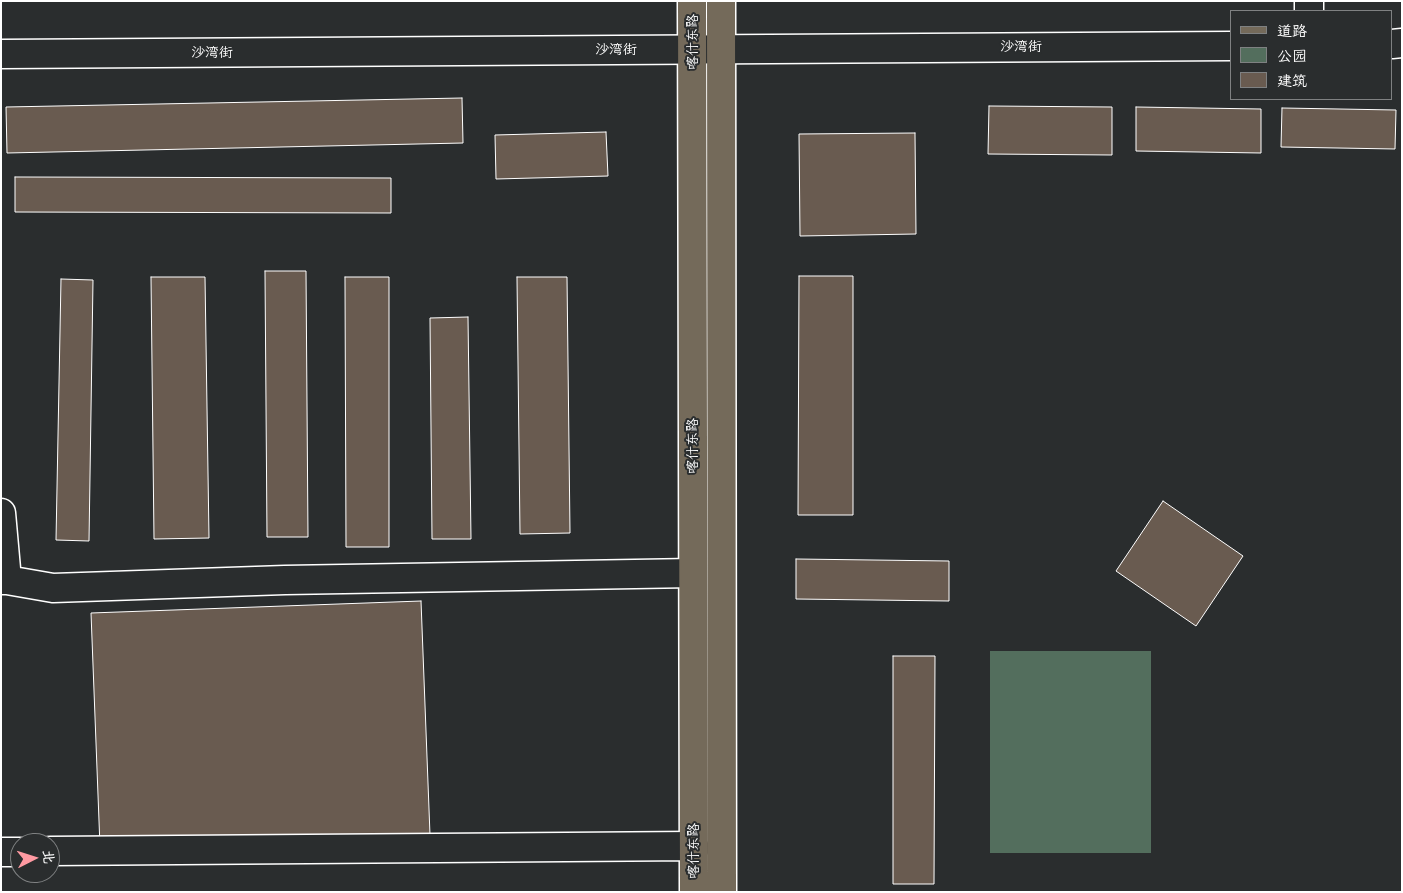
<!DOCTYPE html>
<html>
<head>
<meta charset="utf-8">
<style>
	body { margin:0 }
	#map { position:relative; width:1403px; height:893px; overflow:hidden; background:#2a2d2e; font-family:Mali,"LXGW WenKai TC",sans-serif }
	canvas { display:block }
	.frame { position:absolute; inset:0; border:2px solid #fff; pointer-events:none }
	.legend { position:absolute; left:1230px; top:10px; width:162px; height:90px; box-sizing:border-box; background:#2a2d2e; border:1px solid #7f8182; margin:0; padding:6px 9px; list-style:none; font-size:15px; color:#fff }
	.legend li { display:flex; align-items:center; gap:10px; height:25px }
	.legend b { width:25px; border:1px solid #7f8182 }
	.north { position:absolute; left:10px; top:833px; width:50px; height:50px; box-sizing:border-box; background:#2a2d2e; border:1px solid #7f8182; border-radius:50%; rotate:85deg; font-size:14px; font-weight:700; line-height:20px; text-align:center; color:#fff }
	.north::after { content:''; display:block; margin:auto; width:18px; height:22px; background:#ff9aa2; clip-path:polygon(50% 0,100% 100%,50% 72%,0 100%) }
</style>
</head>
<body>
<div id="map">
<canvas width="1403" height="893"></canvas>
<div class="frame"></div>
<ul class="legend">
<li><b style="height:6px;background:#746a5a"></b>道路</li>
<li><b style="height:14px;background:#536e5d"></b>公园</li>
<li><b style="height:14px;background:#695b50"></b>建筑</li>
</ul>
<div class="north">北</div>
</div>
<script>
const g = document.querySelector('canvas').getContext('2d');
g.lineJoin = 'round';
function fillPath(path, color) {
  g.fillStyle = color;
  g.fill(path, 'evenodd');
}
function shape(rows) {
  const path = new Path2D();
  for (const r of rows) {
    path.moveTo(r[0], r[1]);
    for (let i = 2; i < r.length; i += 2) path.lineTo(r[i], r[i + 1]);
  }
  return path;
}
function stroke(path, color, width, dash) {
  g.strokeStyle = color;
  g.lineWidth = width;
  g.lineCap = dash ? 'butt' : 'round';
  g.setLineDash(dash || []);
  g.stroke(path);
}
function write(font, color, halo, rows, align = 'center') {
  g.font = font + ' Mali,"LXGW WenKai TC",sans-serif';
  g.lineWidth = 4;
  g.setLineDash([]);
  g.textBaseline = 'middle';
  g.strokeStyle = halo;
  g.fillStyle = color;
  for (const [text, x, y, turn = 0] of rows) {
    g.save();
    g.translate(x, y);
    g.rotate((+turn || 0) * Math.PI / 180);
    g.textAlign = isNaN(turn) ? turn : align;
    if (halo) g.strokeText(text, 0, 0);
    g.fillText(text, 0, 0);
    g.restore();
  }
}
fillPath(shape([
	[990,651,1151,651,1151,853,990,853]
]), '#536e5d');
const building = shape([
	[462,98,463,143,7,153,6,107,462,98],
	[989,106,1112,107,1112,155,988,154,989,106],
	[1136,107,1261,109,1261,153,1136,151,1136,107],
	[1282,108,1396,110,1395,149,1281,147,1282,108],
	[606,132,608,176,496,179,495,135,606,132],
	[915,133,916,234,800,236,799,134,915,133],
	[15,177,391,178,391,213,15,212,15,177],
	[265,271,306,271,308,537,267,537,265,271],
	[799,276,853,276,853,515,798,515,799,276],
	[151,277,205,277,209,538,154,539,151,277],
	[345,277,389,277,389,547,346,547,345,277],
	[517,277,567,277,570,533,520,534,517,277],
	[61,279,93,280,89,541,56,540,61,279],
	[468,317,471,539,432,539,430,318,468,317],
	[1163,501,1243,556,1196,626,1116,571,1163,501],
	[796,559,949,561,949,601,796,599,796,559],
	[421,601,430,835,100,847,91,613,421,601],
	[893,656,935,656,934,884,893,884,893,656]
]);
fillPath(building, '#695b50');
stroke(building, '#fff', 1);
const minor = shape([
	[1309,1,1309,11],
	[1392,44,1402,43],
	[1,54,1232,46],
	[1,513,7,580,1,580],
	[7,580,53,588,285,580,693,573],
	[50,851,694,846,695,848],
	[1,852,20,852]
]);
const major = shape([
	[692,1,694,892],
	[721,1,722,892]
]);
stroke(minor, '#fff', 31);
stroke(major, '#fff', 31);
stroke(minor, '#2a2d2e', 28);
stroke(major, '#746a5a', 28);
write('14px', '#fff', '#2a2d2e', [
	["喀什东路",693,42,-90],
	["沙湾街",1021,47],
	["沙湾街",616,50],
	["沙湾街",212,53],
	["喀什东路",693,446,-90],
	["喀什东路",694,851,-90]
]);
</script>
</body>
</html>
